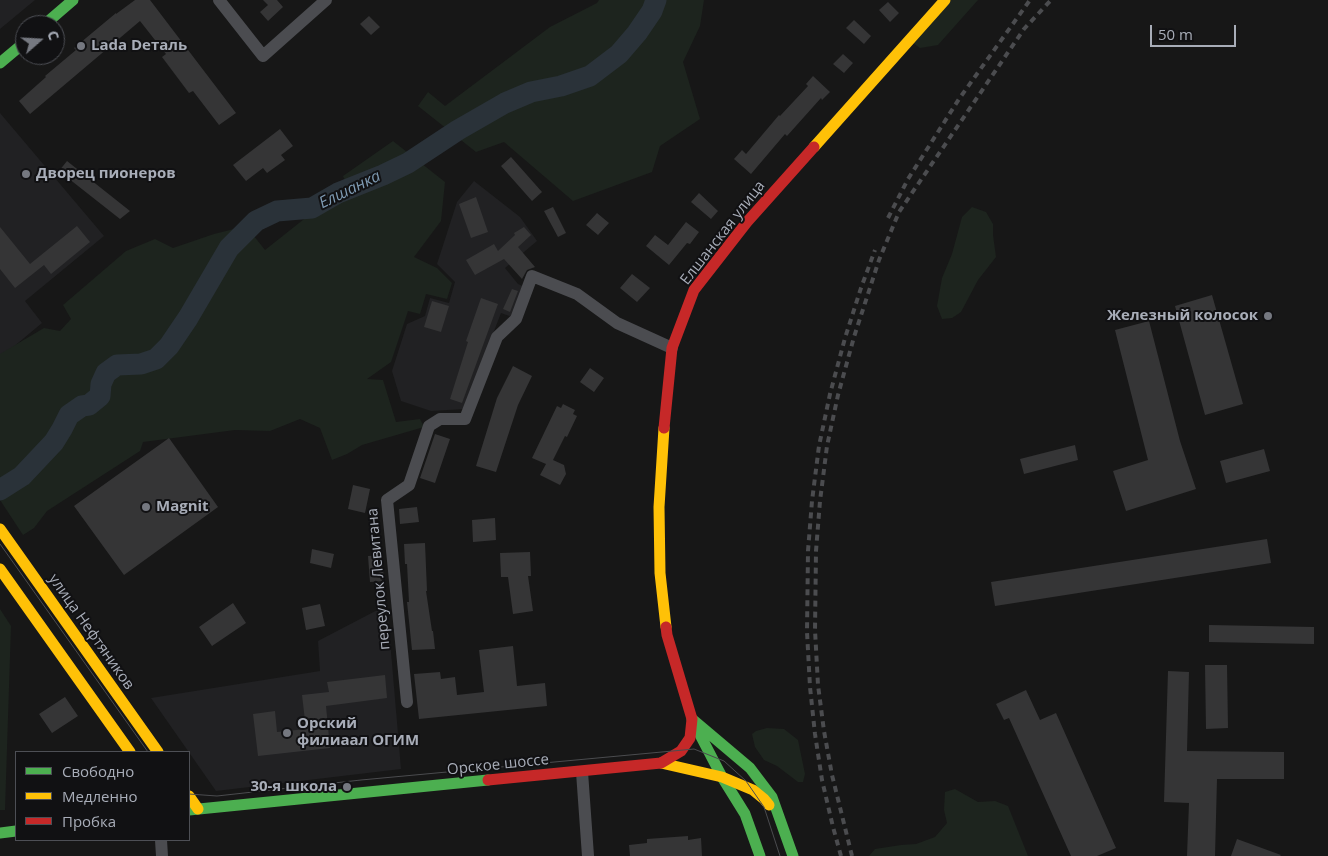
<!DOCTYPE html>
<html>
<head>
<meta charset="utf-8">
<style>
	body { margin:0 }
	#map { position:relative; width:1328px; height:856px; overflow:hidden; background:#171717; font-family:"Open Sans",sans-serif }
	canvas { display:block }
	.legend { position:absolute; left:15px; top:751px; width:175px; height:90px; box-sizing:border-box; background:#111113; border:1px solid #4d4f55; margin:0; padding:6px 9px; list-style:none; font-size:15px; color:#a8adb8 }
	.legend li { display:flex; align-items:center; gap:10px; height:25px }
	.legend b { width:25px; border:1px solid #4d4f55 }
	.north { position:absolute; left:15px; top:15px; width:50px; height:50px; box-sizing:border-box; background:#111113; border:1px solid #4d4f55; border-radius:50%; rotate:71deg; font-size:14px; font-weight:700; line-height:20px; text-align:center; color:#a8adb8 }
	.north::after { content:''; display:block; margin:auto; width:18px; height:22px; background:#757880; clip-path:polygon(50% 0,100% 100%,50% 72%,0 100%) }
	.scale { position:absolute; left:1150px; top:25px; width:86px; height:22px; box-sizing:border-box; border:2px solid #a8adb8; border-top:0; padding-left:6px; font-size:15px; line-height:18px; white-space:nowrap; color:#a8adb8; -webkit-text-stroke:4px #111113; paint-order:stroke }
</style>
</head>
<body>
<div id="map">
<canvas width="1328" height="856"></canvas>
<ul class="legend">
<li><b style="height:6px;background:#4caf50"></b>Свободно</li>
<li><b style="height:6px;background:#ffc107"></b>Медленно</li>
<li><b style="height:6px;background:#c62828"></b>Пробка</li>
</ul>
<div class="north">С</div>
<div class="scale">50 m</div>
</div>
<script>
const g = document.querySelector('canvas').getContext('2d');
g.lineJoin = 'round';
function fillPath(path, color) {
  g.fillStyle = color;
  g.fill(path, 'evenodd');
}
function shape(rows) {
  const path = new Path2D();
  for (const r of rows) {
    path.moveTo(r[0], r[1]);
    for (let i = 2; i < r.length; i += 2) path.lineTo(r[i], r[i + 1]);
  }
  return path;
}
function stroke(path, color, width, dash) {
  g.strokeStyle = color;
  g.lineWidth = width;
  g.lineCap = dash ? 'butt' : 'round';
  g.setLineDash(dash || []);
  g.stroke(path);
}
function write(font, color, halo, rows, align = 'center') {
  g.font = font + ' "Open Sans",sans-serif';
  g.lineWidth = 4;
  g.setLineDash([]);
  g.textBaseline = 'middle';
  g.strokeStyle = halo;
  g.fillStyle = color;
  for (const [text, x, y, turn = 0] of rows) {
    g.save();
    g.translate(x, y);
    g.rotate((+turn || 0) * Math.PI / 180);
    g.textAlign = isNaN(turn) ? turn : align;
    if (halo) g.strokeText(text, 0, 0);
    g.fillText(text, 0, 0);
    g.restore();
  }
}
fillPath(shape([
	[0,0,35,0,0,29],
	[0,113,104,236,25,301,42,323,0,358],
	[474,181,520,217,537,241,505,268,518,284,527,288,515,318,501,313,464,409,431,411,401,401,392,371,407,324,425,316,430,298,449,303,455,282,437,264,457,202],
	[387,605,401,769,216,791,151,698,320,671,318,641]
]), '#212123');
fillPath(shape([
	[599,0,704,0,700,26,683,62,700,119,660,146,652,172,573,201,504,142,476,152,418,106,428,92,445,106,550,27,597,3],
	[951,0,978,0,938,45,920,48,913,43],
	[393,141,445,182,441,221,414,257,437,268,452,283,447,299,426,294,420,314,408,311,391,362,367,379,383,380,396,422,420,419,424,427,362,445,347,454,332,460,320,428,300,419,270,431,235,430,143,442,140,451,47,511,34,528,23,535,0,500,0,354,44,328,60,331,71,319,63,305,126,251,155,239,173,248,214,234,246,226,265,250,347,185,343,176],
	[972,207,986,212,993,224,993,235,996,257,978,280,961,312,952,318,942,319,937,306,942,278,952,254,962,217],
	[0,609,11,626,5,810,0,810],
	[767,728,784,729,798,740,805,774,803,782,798,782,777,766,764,760,755,747,752,734,756,731],
	[955,789,978,802,995,801,1008,806,1028,856,869,856,875,849,901,845,916,844,935,837,947,823,944,810,945,792]
]), '#1d241e');
stroke(shape([
	[0,490,22,476,54,442,62,429,69,415,82,406,89,405,100,396,101,384,106,373,117,365,141,364,156,359,169,346,188,318,229,248,256,221,277,211,312,208,338,193,383,175,408,163,458,130,505,103,531,92,561,86,590,76,619,54,637,33,652,11,656,0]
]), '#2a3239', 21);
fillPath(shape([
	[135,0,150,0,236,113,219,125,193,91,189,93,162,57,166,54,140,21,30,114,19,101,46,77,45,76,76,50,74,48,116,13,116,14],
	[263,0,277,0,283,7,268,21,260,12,268,5],
	[888,2,899,13,890,22,879,10],
	[369,16,380,27,371,35,360,24],
	[854,20,871,36,864,44,846,28],
	[843,54,853,63,844,73,833,64],
	[813,76,830,92,822,100,821,98,787,136,785,134,751,174,734,159,742,150,746,154,779,115,780,116,808,86,806,84],
	[280,129,293,146,281,155,285,160,267,173,263,168,246,181,233,165],
	[511,157,542,192,532,201,501,166],
	[67,161,130,211,120,219,59,171],
	[699,193,718,211,711,219,691,202],
	[476,197,488,232,471,238,459,204],
	[553,207,566,233,558,237,544,211],
	[597,213,609,223,598,235,586,225],
	[686,222,699,232,690,244,687,243,669,265,646,246,655,235,668,245],
	[77,226,90,242,51,274,44,265,15,288,0,269,0,227,30,264],
	[524,227,531,235,518,247,535,267,527,270,522,279,504,259,475,275,466,260,494,244,498,251,515,235,514,233],
	[632,274,650,288,637,302,620,288],
	[512,289,518,291,510,312,503,309],
	[1212,295,1243,404,1205,415,1175,306],
	[481,298,498,304,462,403,450,399,468,342,466,341],
	[432,301,449,306,441,332,424,327],
	[1149,321,1180,441,1196,489,1126,511,1113,471,1148,460,1115,330],
	[513,366,532,376,518,405,496,472,476,466,497,398],
	[590,368,604,378,594,392,580,382],
	[563,404,575,410,573,414,577,416,567,437,565,436,553,460,564,465,566,474,560,485,540,475,546,464,532,458,557,406,561,408],
	[435,434,450,439,435,483,420,478],
	[169,438,218,507,124,575,74,506],
	[1075,445,1078,460,1024,474,1020,459],
	[1264,449,1270,471,1226,483,1220,461],
	[353,485,370,489,365,513,348,509],
	[417,507,419,522,400,524,399,509],
	[495,518,496,540,473,542,472,520],
	[1267,539,1271,563,995,606,991,582],
	[425,543,427,591,426,591,432,631,433,631,435,649,412,650,407,602,409,602,407,564,405,564,404,544],
	[312,549,334,554,331,568,310,563],
	[530,552,531,576,528,576,533,611,513,614,508,577,501,577,500,553],
	[382,555,384,581,370,582,368,556],
	[233,603,246,623,212,646,199,627],
	[320,604,325,626,306,630,302,608],
	[1209,625,1314,627,1314,644,1209,642],
	[513,646,517,686,545,683,547,706,419,719,414,674,440,672,441,679,455,677,457,695,484,692,479,650],
	[1205,665,1227,665,1228,728,1206,729],
	[1168,671,1189,672,1187,751,1284,752,1284,779,1217,779,1215,856,1187,856,1189,803,1164,802],
	[385,675,387,698,326,706,330,748,258,756,253,714,275,711,277,732,306,729,302,695,329,692,327,682],
	[1026,690,1040,720,1056,713,1116,848,1097,856,1071,856,1009,718,1004,720,996,704],
	[65,697,78,716,52,733,39,714],
	[688,836,688,840,701,838,702,856,630,856,629,845,647,843,647,839],
	[1237,839,1281,855,1280,856,1231,856]
]), '#353536');
stroke(shape([
	[219,0,263,56,326,0],
	[407,702,387,500,409,485,429,426,440,419,465,419,497,337,516,319,532,276,577,294,617,323,672,348],
	[582,772,588,856],
	[161,840,162,856]
]), '#4b4c50', 12);
stroke(shape([
	[44,25,73,0],
	[0,63,25,42],
	[692,719,750,768,772,797,793,856],
	[696,727,722,777,745,814,760,856],
	[189,810,488,780],
	[0,833,16,831]
]), '#4caf50', 11);
stroke(shape([
	[814,147,945,0],
	[664,428,659,507,660,573,666,627],
	[0,529,158,752],
	[0,569,130,752],
	[661,763,722,777,753,790,764,799,769,805],
	[189,796,198,809]
]), '#ffc107', 11);
stroke(shape([
	[664,428,672,348,694,290,747,222,814,147],
	[488,780,661,763,681,751,690,738,692,719,667,635,666,627]
]), '#c62828', 11);
stroke(shape([
	[0,544,148,752],
	[189,794,217,796,361,780,694,749,724,761,746,781,764,807,780,856]
]), '#4b4c4f', 1);
stroke(shape([
	[888,218,908,179,959,99,1030,0],
	[841,856,833,827,822,780,815,734,810,687,807,632,808,551,812,501,819,446,830,394,845,338,861,288,875,250],
	[852,856,832,775,824,731,818,685,815,630,816,551,820,501,827,446,838,395,854,337,879,260,899,212,1024,29,1051,0]
]), '#4b4c4f', 4, [6, 5]);
for (const [x, y, r, color] of [
	[81,46,5,"#757880"],
	[26,174,5,"#757880"],
	[1268,316,5,"#757880"],
	[146,507,5,"#757880"],
	[287,733,5,"#757880"],
	[347,787,5,"#757880"]
]) {
  const dot = new Path2D();
  dot.arc(x, y, r, 0, 2 * Math.PI);
  g.fillStyle = color;
  g.fill(dot);
  stroke(dot, '#111113', 2);
}
write('bold 15px', '#a8adb8', '#111113', [
	["Lada Dеталь",91,46],
	["Дворец пионеров",36,174],
	["Железный колосок",1258,316,"right"],
	["Magnit",156,507],
	["Орский",297,724],
	["филиаал ОГИМ",297,741],
	["30-я школа",337,787,"right"]
], 'left');
write('15px', '#a8adb8', '#111113', [
	["Елшанская улица",723,233,-52],
	["переулок Левитана",379,579,-95],
	["улица Нефтяников",91,632,55],
	["Орское шоссе",498,765,-6]
]);
write('italic 16px', '#7f9bb3', '#111113', [
	["Елшанка",350,190,-26]
]);
</script>
</body>
</html>
